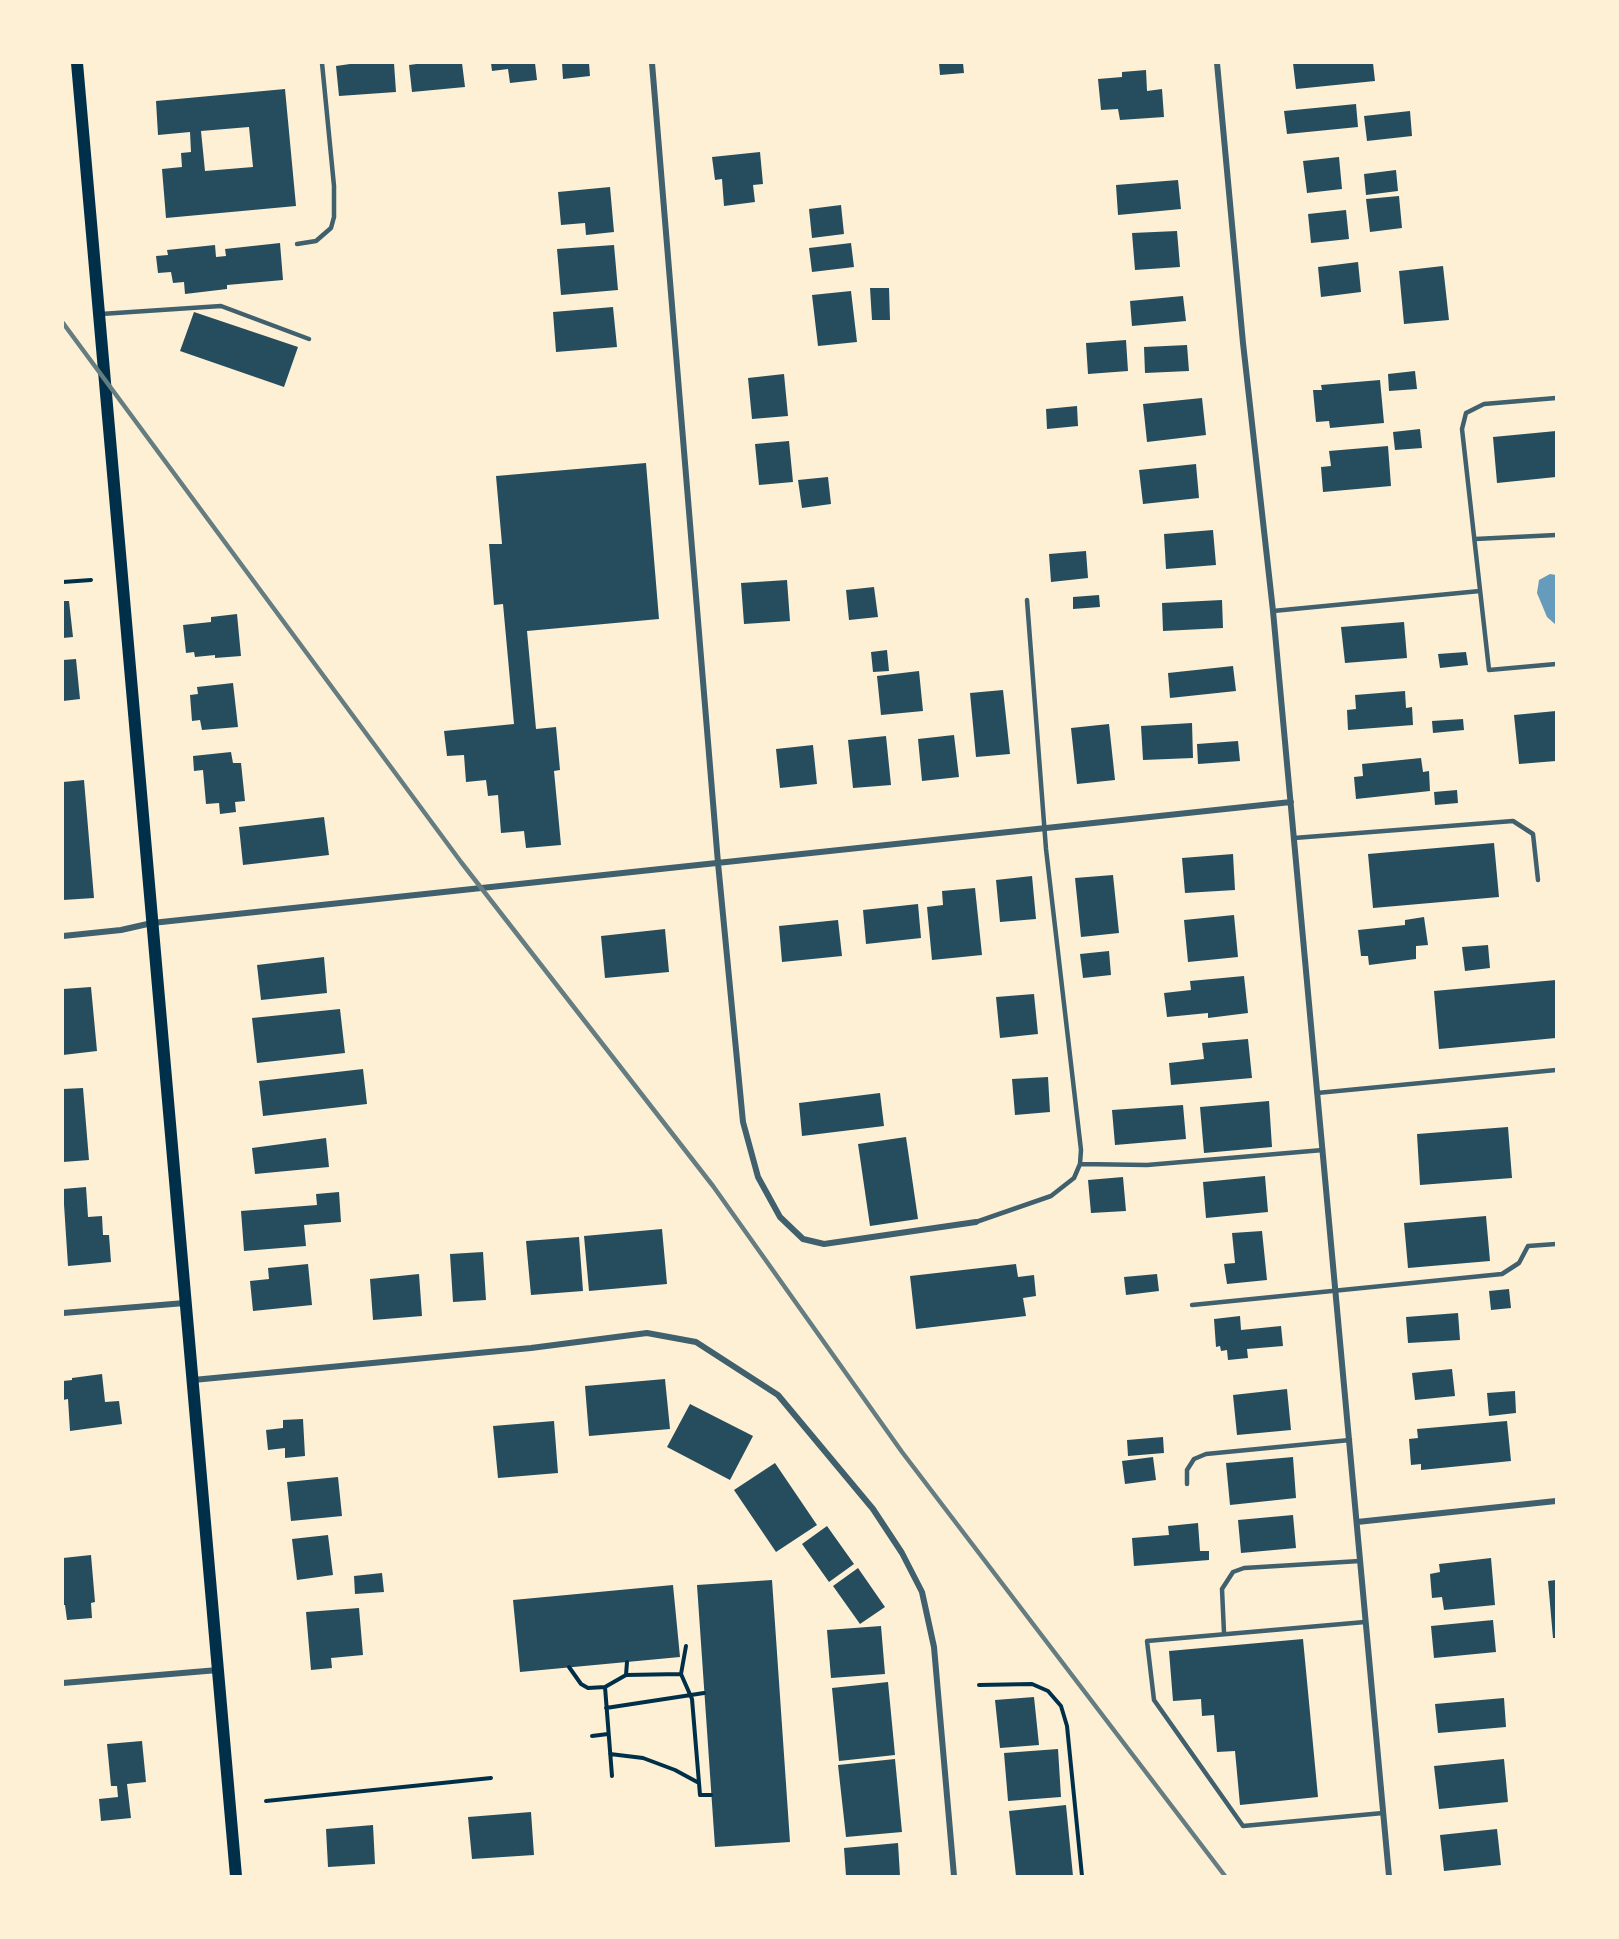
<!DOCTYPE html>
<html>
<head>
<meta charset="utf-8">
<style>
	body { margin:0 }
	#map { position:relative; width:1619px; height:1939px; overflow:hidden; background:#fdf0d5; font-family:Poppins,sans-serif }
	canvas { display:block }
	.frame { position:absolute; inset:0; border:64px solid #fdf0d5; pointer-events:none }
</style>
</head>
<body>
<div id="map">
<canvas width="1619" height="1939"></canvas>
<div class="frame"></div>
</div>
<script>
const g = document.querySelector('canvas').getContext('2d');
g.lineJoin = 'round';
function fillPath(path, color) {
  g.fillStyle = color;
  g.fill(path, 'evenodd');
}
function shape(rows) {
  const path = new Path2D();
  for (const r of rows) {
    path.moveTo(r[0], r[1]);
    for (let i = 2; i < r.length; i += 2) path.lineTo(r[i], r[i + 1]);
  }
  return path;
}
function stroke(path, color, width, dash) {
  g.strokeStyle = color;
  g.lineWidth = width;
  g.lineCap = dash ? 'butt' : 'round';
  g.setLineDash(dash || []);
  g.stroke(path);
}
fillPath(shape([
	[1550,574,1556,575,1556,625,1547,617,1537,593,1539,580]
]), '#669bbc');
fillPath(shape([
	[357,63,394,63,396,92,339,96,336,66],
	[424,63,462,63,465,87,412,92,409,65],
	[491,63,535,63,537,80,510,83,508,69,492,71],
	[562,63,589,63,590,76,563,79],
	[939,63,963,63,964,73,940,75],
	[1293,63,1373,63,1375,81,1296,89],
	[1146,70,1147,91,1162,89,1164,117,1120,120,1118,109,1101,110,1098,79,1122,77,1122,72],
	[285,89,296,206,166,218,162,169,182,167,181,153,191,152,190,132,158,135,156,101],
	[249,127,253,167,205,171,201,131],
	[1356,104,1358,127,1287,134,1284,111],
	[1410,111,1412,136,1367,141,1364,116],
	[760,152,763,184,753,185,755,202,724,206,722,179,715,180,712,157],
	[1339,157,1342,189,1307,193,1303,161],
	[1396,170,1398,191,1366,195,1364,174],
	[1178,180,1181,209,1118,215,1116,185],
	[610,187,614,232,586,235,585,223,561,225,558,192],
	[1399,196,1402,228,1370,232,1366,199],
	[841,205,844,234,812,238,809,209],
	[1346,210,1349,239,1311,243,1308,214],
	[1177,231,1180,267,1135,270,1132,233],
	[280,243,283,280,227,285,227,289,185,294,184,282,173,283,171,272,158,273,156,256,168,255,167,250,215,245,216,257,226,256,225,249],
	[851,243,854,267,812,272,809,248],
	[614,245,618,290,561,295,557,249],
	[1358,262,1361,292,1321,297,1318,267],
	[1443,266,1449,320,1404,324,1399,271],
	[870,288,889,288,890,320,872,320],
	[851,291,857,342,818,346,812,295],
	[1183,296,1186,321,1132,326,1130,301],
	[613,307,617,347,556,352,553,312],
	[194,312,298,347,284,387,180,351],
	[1126,340,1128,371,1088,374,1086,343],
	[1187,345,1189,371,1145,373,1144,347],
	[1415,371,1417,389,1389,391,1388,374],
	[784,374,788,416,752,419,748,378],
	[1380,380,1384,423,1330,428,1329,421,1316,422,1313,390,1322,390,1321,385],
	[1202,398,1206,435,1147,442,1143,404],
	[1077,406,1078,426,1047,429,1046,409],
	[1420,429,1422,448,1395,450,1393,432],
	[1556,431,1556,477,1497,483,1493,437],
	[789,441,793,482,759,485,755,444],
	[1388,446,1391,486,1323,492,1321,467,1331,466,1329,451],
	[646,463,659,619,527,631,536,729,556,727,560,770,554,771,561,845,526,848,524,831,501,833,498,795,488,796,486,780,466,782,464,755,447,756,444,731,514,724,503,604,494,605,489,544,502,544,496,476],
	[1196,464,1199,498,1143,504,1139,470],
	[828,477,831,504,802,508,798,480],
	[1213,530,1216,565,1166,569,1164,534],
	[1086,551,1088,578,1051,582,1049,554],
	[787,580,790,621,744,624,741,583],
	[874,587,878,617,849,620,846,590],
	[1099,595,1100,607,1073,609,1073,597],
	[1222,600,1223,628,1163,631,1162,603],
	[63,601,69,601,73,637,63,638],
	[237,614,241,656,215,658,215,655,195,657,194,652,186,653,183,625,211,622,211,617],
	[1404,622,1407,658,1345,663,1341,627],
	[887,650,889,671,873,672,871,652],
	[1466,652,1468,665,1440,668,1438,654],
	[76,659,80,699,63,701,63,660],
	[1233,666,1236,691,1170,698,1168,673],
	[919,671,923,711,881,715,877,676],
	[233,683,238,727,202,730,200,720,192,721,190,695,198,694,197,687],
	[1003,690,1010,754,976,757,970,693],
	[1405,691,1406,708,1412,707,1413,725,1348,730,1347,710,1356,709,1355,695],
	[1556,711,1556,761,1519,764,1514,715],
	[1463,719,1464,730,1433,733,1432,721],
	[1192,723,1193,758,1143,760,1141,726],
	[1109,724,1115,780,1077,784,1071,728],
	[954,735,959,777,922,781,918,739],
	[886,736,891,785,853,788,848,740],
	[1238,741,1240,761,1198,764,1197,744],
	[813,745,817,784,780,788,776,749],
	[231,752,233,763,241,763,245,801,235,802,236,812,220,814,219,803,206,804,203,770,194,771,193,756],
	[1421,758,1423,772,1429,771,1430,791,1356,799,1354,777,1363,776,1362,764],
	[84,780,94,898,63,900,63,782],
	[1457,790,1458,803,1435,805,1434,792],
	[324,817,329,855,243,865,239,827],
	[1494,843,1499,897,1373,908,1368,854],
	[1233,854,1235,890,1185,893,1182,858],
	[1113,875,1119,933,1081,937,1075,878],
	[1032,876,1036,919,1000,922,996,880],
	[975,888,982,955,932,960,927,907,943,905,942,891],
	[918,904,921,938,866,944,863,910],
	[1234,915,1238,957,1188,962,1184,920],
	[1424,917,1428,945,1416,946,1416,959,1369,965,1368,956,1361,956,1358,930,1405,925,1405,920],
	[838,920,842,956,782,962,779,926],
	[665,929,669,972,605,978,601,936],
	[1488,945,1490,968,1465,971,1462,947],
	[1109,951,1111,975,1083,978,1080,954],
	[324,957,327,993,261,1000,257,965],
	[1244,976,1248,1013,1208,1018,1208,1013,1167,1017,1164,993,1191,990,1190,981],
	[1556,980,1556,1038,1439,1049,1434,991],
	[91,987,97,1051,63,1055,63,989],
	[1034,994,1038,1034,1000,1038,996,997],
	[340,1009,345,1053,257,1063,252,1018],
	[1248,1039,1252,1078,1171,1085,1169,1063,1204,1059,1202,1043],
	[363,1069,367,1104,263,1116,259,1081],
	[1048,1077,1050,1112,1015,1115,1012,1079],
	[83,1088,89,1160,63,1162,63,1089],
	[880,1093,884,1126,802,1136,799,1103],
	[1269,1101,1272,1147,1204,1153,1200,1107],
	[1183,1105,1186,1139,1115,1145,1112,1110],
	[1508,1127,1512,1178,1420,1185,1417,1134],
	[906,1137,918,1219,870,1226,858,1144],
	[326,1138,329,1167,255,1174,252,1148],
	[1265,1176,1268,1212,1206,1218,1203,1182],
	[1123,1177,1126,1211,1091,1213,1088,1180],
	[86,1187,88,1217,102,1216,103,1235,109,1235,111,1262,68,1266,63,1189],
	[339,1192,341,1222,304,1225,306,1246,244,1251,241,1211,317,1205,316,1194],
	[1486,1216,1490,1261,1408,1268,1404,1223],
	[662,1229,667,1284,589,1291,584,1236],
	[1262,1231,1267,1280,1227,1284,1224,1264,1235,1263,1232,1233],
	[579,1237,583,1291,531,1295,526,1241],
	[483,1252,486,1300,453,1302,450,1254],
	[308,1264,312,1305,253,1311,250,1281,269,1279,268,1268],
	[1016,1264,1018,1277,1034,1275,1036,1296,1023,1298,1026,1316,916,1329,910,1276],
	[419,1274,422,1316,373,1320,370,1279],
	[1157,1274,1159,1291,1126,1295,1124,1277],
	[1509,1289,1511,1308,1491,1310,1489,1291],
	[1458,1313,1460,1340,1408,1343,1406,1317],
	[1240,1316,1241,1330,1281,1326,1283,1346,1247,1349,1248,1358,1228,1360,1227,1350,1221,1351,1220,1346,1216,1347,1214,1319],
	[1452,1369,1455,1396,1415,1400,1412,1373],
	[102,1374,105,1402,119,1401,122,1424,70,1431,68,1399,63,1400,63,1381,72,1380,72,1378],
	[665,1379,670,1429,589,1436,585,1386],
	[1287,1389,1291,1430,1237,1435,1233,1395],
	[1515,1391,1516,1413,1489,1416,1487,1393],
	[690,1404,753,1436,730,1480,667,1447],
	[303,1419,305,1456,285,1458,285,1448,268,1450,266,1430,283,1428,283,1420],
	[554,1421,558,1473,498,1478,493,1426],
	[1507,1421,1511,1461,1421,1470,1421,1464,1411,1465,1409,1439,1418,1438,1417,1429],
	[1163,1437,1164,1453,1128,1456,1127,1440],
	[1153,1457,1156,1480,1125,1484,1122,1461],
	[1293,1457,1296,1498,1230,1505,1226,1463],
	[775,1463,817,1525,776,1552,734,1490],
	[338,1477,342,1516,291,1521,287,1482],
	[1293,1515,1296,1548,1241,1553,1238,1520],
	[1198,1523,1200,1551,1209,1551,1209,1560,1134,1566,1132,1538,1169,1535,1168,1526],
	[827,1526,854,1564,829,1582,802,1544],
	[328,1535,333,1575,297,1580,292,1539],
	[91,1555,95,1602,91,1603,92,1618,67,1620,65,1605,63,1605,63,1558],
	[1491,1558,1495,1605,1444,1610,1442,1597,1432,1598,1430,1574,1440,1572,1439,1564],
	[858,1568,885,1607,860,1624,833,1586],
	[382,1573,384,1592,355,1594,354,1576],
	[772,1580,790,1842,715,1847,697,1585],
	[1556,1580,1556,1638,1553,1638,1548,1581],
	[673,1585,680,1657,520,1672,513,1600],
	[359,1608,363,1655,331,1658,332,1668,311,1670,306,1612],
	[1493,1620,1496,1652,1434,1658,1431,1626],
	[881,1626,885,1674,831,1678,827,1630],
	[1303,1639,1318,1797,1240,1805,1235,1751,1217,1752,1214,1715,1202,1716,1201,1699,1173,1701,1169,1651],
	[888,1682,895,1755,839,1761,832,1688],
	[1034,1697,1039,1745,1000,1748,995,1700],
	[1504,1698,1506,1727,1438,1733,1435,1704],
	[142,1741,146,1782,127,1784,131,1818,101,1821,99,1799,118,1797,117,1786,111,1786,107,1744],
	[1058,1749,1061,1797,1008,1801,1004,1753],
	[895,1759,902,1832,846,1837,838,1765],
	[1504,1759,1508,1802,1439,1809,1434,1766],
	[1066,1805,1073,1876,1016,1876,1009,1811],
	[531,1812,534,1855,472,1859,468,1817],
	[373,1825,375,1864,328,1867,326,1829],
	[1497,1829,1501,1865,1444,1871,1440,1835],
	[898,1843,900,1876,846,1876,844,1848]
]), '#264d5e');
stroke(shape([
	[63,582,91,580],
	[686,1646,681,1674,692,1699,700,1795,711,1795],
	[569,1667,581,1684,588,1688,605,1687,626,1675,627,1662],
	[626,1675,681,1674],
	[979,1685,1032,1684,1048,1691,1061,1706,1067,1726,1082,1876],
	[605,1687,612,1776],
	[606,1708,704,1693],
	[592,1736,608,1734],
	[610,1754,643,1758,675,1770,699,1783],
	[266,1801,491,1778]
]), '#003049', 4);
stroke(shape([
	[297,244,316,241,331,228,334,217,334,186,322,63],
	[101,314,221,306,309,339],
	[1556,398,1484,404,1466,413,1462,429,1489,670,1556,664],
	[1475,539,1556,535],
	[1273,611,1480,591],
	[1294,838,1513,821,1533,834,1538,880],
	[1317,1093,1556,1070],
	[1080,1164,1147,1165,1323,1150],
	[976,1222,1051,1196,1074,1178,1080,1164,1081,1150,1046,849,1027,600],
	[1192,1305,1502,1274,1519,1263,1528,1246,1556,1244],
	[1187,1484,1187,1470,1194,1459,1206,1454,1350,1440],
	[1365,1622,1147,1641,1154,1700,1243,1826,1383,1813],
	[1224,1633,1222,1589,1233,1572,1244,1568,1360,1561]
]), '#3f606c', 4.5);
stroke(shape([
	[652,63,718,863,743,1122,758,1177,780,1217,803,1239,824,1244,976,1222],
	[1217,63,1243,343,1273,611,1389,1876],
	[63,936,121,930,152,923,1291,802],
	[63,1313,185,1303],
	[193,1380,531,1348,647,1333,696,1342,778,1395,873,1509,902,1553,922,1592,934,1647,954,1876],
	[1357,1522,1556,1501],
	[63,1683,218,1670]
]), '#3f606c', 6);
stroke(shape([
	[77,63,236,1876]
]), '#003049', 12);
stroke(shape([
	[63,323,461,862,713,1186,902,1452,1225,1876]
]), '#657d81', 4.5);
</script>
</body>
</html>
